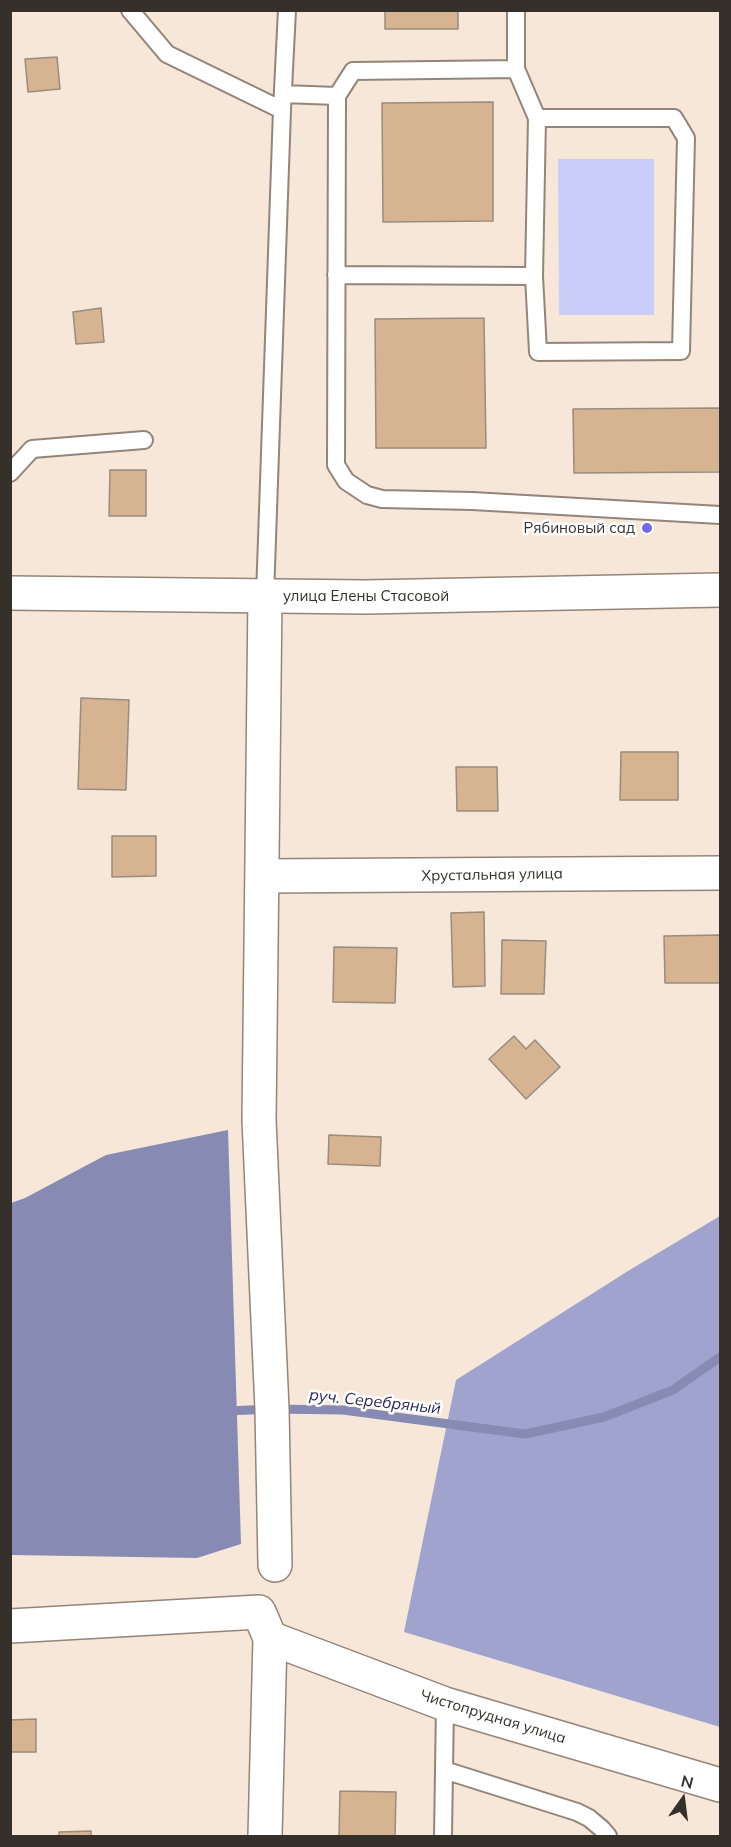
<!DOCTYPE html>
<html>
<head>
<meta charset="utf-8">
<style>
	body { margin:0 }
	#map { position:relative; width:731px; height:1847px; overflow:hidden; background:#f6e7d9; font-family:Mulish,sans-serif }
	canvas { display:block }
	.frame { position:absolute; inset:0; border:12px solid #35302a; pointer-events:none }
	.north { position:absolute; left:653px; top:1769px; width:60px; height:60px; -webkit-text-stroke:4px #fff; paint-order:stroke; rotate:14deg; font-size:16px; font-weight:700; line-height:24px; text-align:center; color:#35302a }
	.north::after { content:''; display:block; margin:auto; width:21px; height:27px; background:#35302a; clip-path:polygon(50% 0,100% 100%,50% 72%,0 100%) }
</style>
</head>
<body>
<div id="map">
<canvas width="731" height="1847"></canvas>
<div class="frame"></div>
<div class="north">N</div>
</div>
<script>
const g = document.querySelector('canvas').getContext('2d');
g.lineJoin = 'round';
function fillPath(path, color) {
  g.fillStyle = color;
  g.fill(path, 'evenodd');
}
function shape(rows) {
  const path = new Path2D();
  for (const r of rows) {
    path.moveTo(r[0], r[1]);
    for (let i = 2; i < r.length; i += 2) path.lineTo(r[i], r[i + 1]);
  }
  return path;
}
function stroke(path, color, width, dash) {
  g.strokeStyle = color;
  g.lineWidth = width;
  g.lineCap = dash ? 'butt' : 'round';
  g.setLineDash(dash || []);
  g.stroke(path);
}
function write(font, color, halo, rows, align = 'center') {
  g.font = font + ' Mulish,sans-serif';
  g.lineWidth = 5;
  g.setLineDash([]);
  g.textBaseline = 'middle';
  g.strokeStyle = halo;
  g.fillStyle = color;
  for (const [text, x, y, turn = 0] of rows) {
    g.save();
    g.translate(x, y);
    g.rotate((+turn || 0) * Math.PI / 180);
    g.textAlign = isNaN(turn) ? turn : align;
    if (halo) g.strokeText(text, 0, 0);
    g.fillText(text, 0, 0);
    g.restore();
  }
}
fillPath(shape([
	[558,159,654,159,654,315,559,315]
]), '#cacdf7');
fillPath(shape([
	[720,1216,720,1727,404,1632,456,1380,628,1271]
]), '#a0a3ce');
fillPath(shape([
	[228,1130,241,1544,197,1558,11,1555,11,1203,25,1198,106,1155]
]), '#878ab3');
stroke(shape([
	[227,1411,272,1409,343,1410,525,1434,604,1417,673,1390,720,1357]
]), '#878ab3', 9);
const building = shape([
	[385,10,458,10,458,29,385,29,385,10],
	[57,57,60,89,28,92,25,59,57,57],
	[493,102,493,221,383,222,382,103,493,102],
	[101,308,104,342,76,344,73,312,101,308],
	[484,318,486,448,376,448,375,319,484,318],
	[720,408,720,472,574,473,573,409,720,408],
	[110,470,146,470,146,516,109,516,110,470],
	[81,698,129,700,126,790,78,789,81,698],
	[621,752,678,752,678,800,620,800,621,752],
	[456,767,497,767,498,811,457,811,456,767],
	[112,836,156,836,156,876,112,877,112,836],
	[484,912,485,986,453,987,451,913,484,912],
	[720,935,720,983,665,983,664,936,720,935],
	[502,940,546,941,544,994,501,994,502,940],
	[334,947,397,948,395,1003,333,1002,334,947],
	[514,1036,526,1049,535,1040,560,1067,526,1099,489,1059,514,1036],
	[329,1135,381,1137,380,1166,328,1164,329,1135],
	[36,1719,36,1752,10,1752,10,1720,36,1719],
	[340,1791,396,1792,395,1836,339,1836,340,1791],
	[91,1831,91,1836,59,1836,59,1832,91,1831]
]);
fillPath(building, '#d6b391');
stroke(building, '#998c7f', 1.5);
const lane = shape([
	[130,10,167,54,282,110],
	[516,69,537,118,534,276,538,352,681,351,686,138,674,118,537,118],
	[283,94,337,96,353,71,516,69,516,10],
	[337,96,336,465,346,481,367,495,382,499,472,501,720,515],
	[336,275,534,276],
	[10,473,32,449,144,440],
	[265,596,282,110,287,10],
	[444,1770,577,1812,589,1818,602,1829,608,1836],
	[443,1836,445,1704]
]);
const street = shape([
	[265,596,259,1120,272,1409,275,1565],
	[263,876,720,873],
	[10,1626,259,1612,270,1638,265,1836],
	[270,1638,445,1704,720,1785]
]);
const secondary = shape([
	[10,593,365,597,720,590]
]);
stroke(lane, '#938579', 20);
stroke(street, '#938579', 36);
stroke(secondary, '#938579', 36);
stroke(lane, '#fff', 16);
stroke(street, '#fff', 33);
stroke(secondary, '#fff', 33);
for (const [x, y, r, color] of [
	[647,528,6,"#716be6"]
]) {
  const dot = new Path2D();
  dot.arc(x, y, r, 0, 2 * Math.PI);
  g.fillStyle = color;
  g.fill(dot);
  stroke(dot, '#fff', 2);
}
write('15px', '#35302a', '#fff', [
	["Рябиновый сад",635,528]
], 'right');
write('15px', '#35302a', '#fff', [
	["улица Елены Стасовой",366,596],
	["Хрустальная улица",492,875,-1],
	["Чистопрудная улица",493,1717,17]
]);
write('italic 16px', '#2a275c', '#fff', [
	["руч. Серебряный",375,1402,6]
]);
</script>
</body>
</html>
